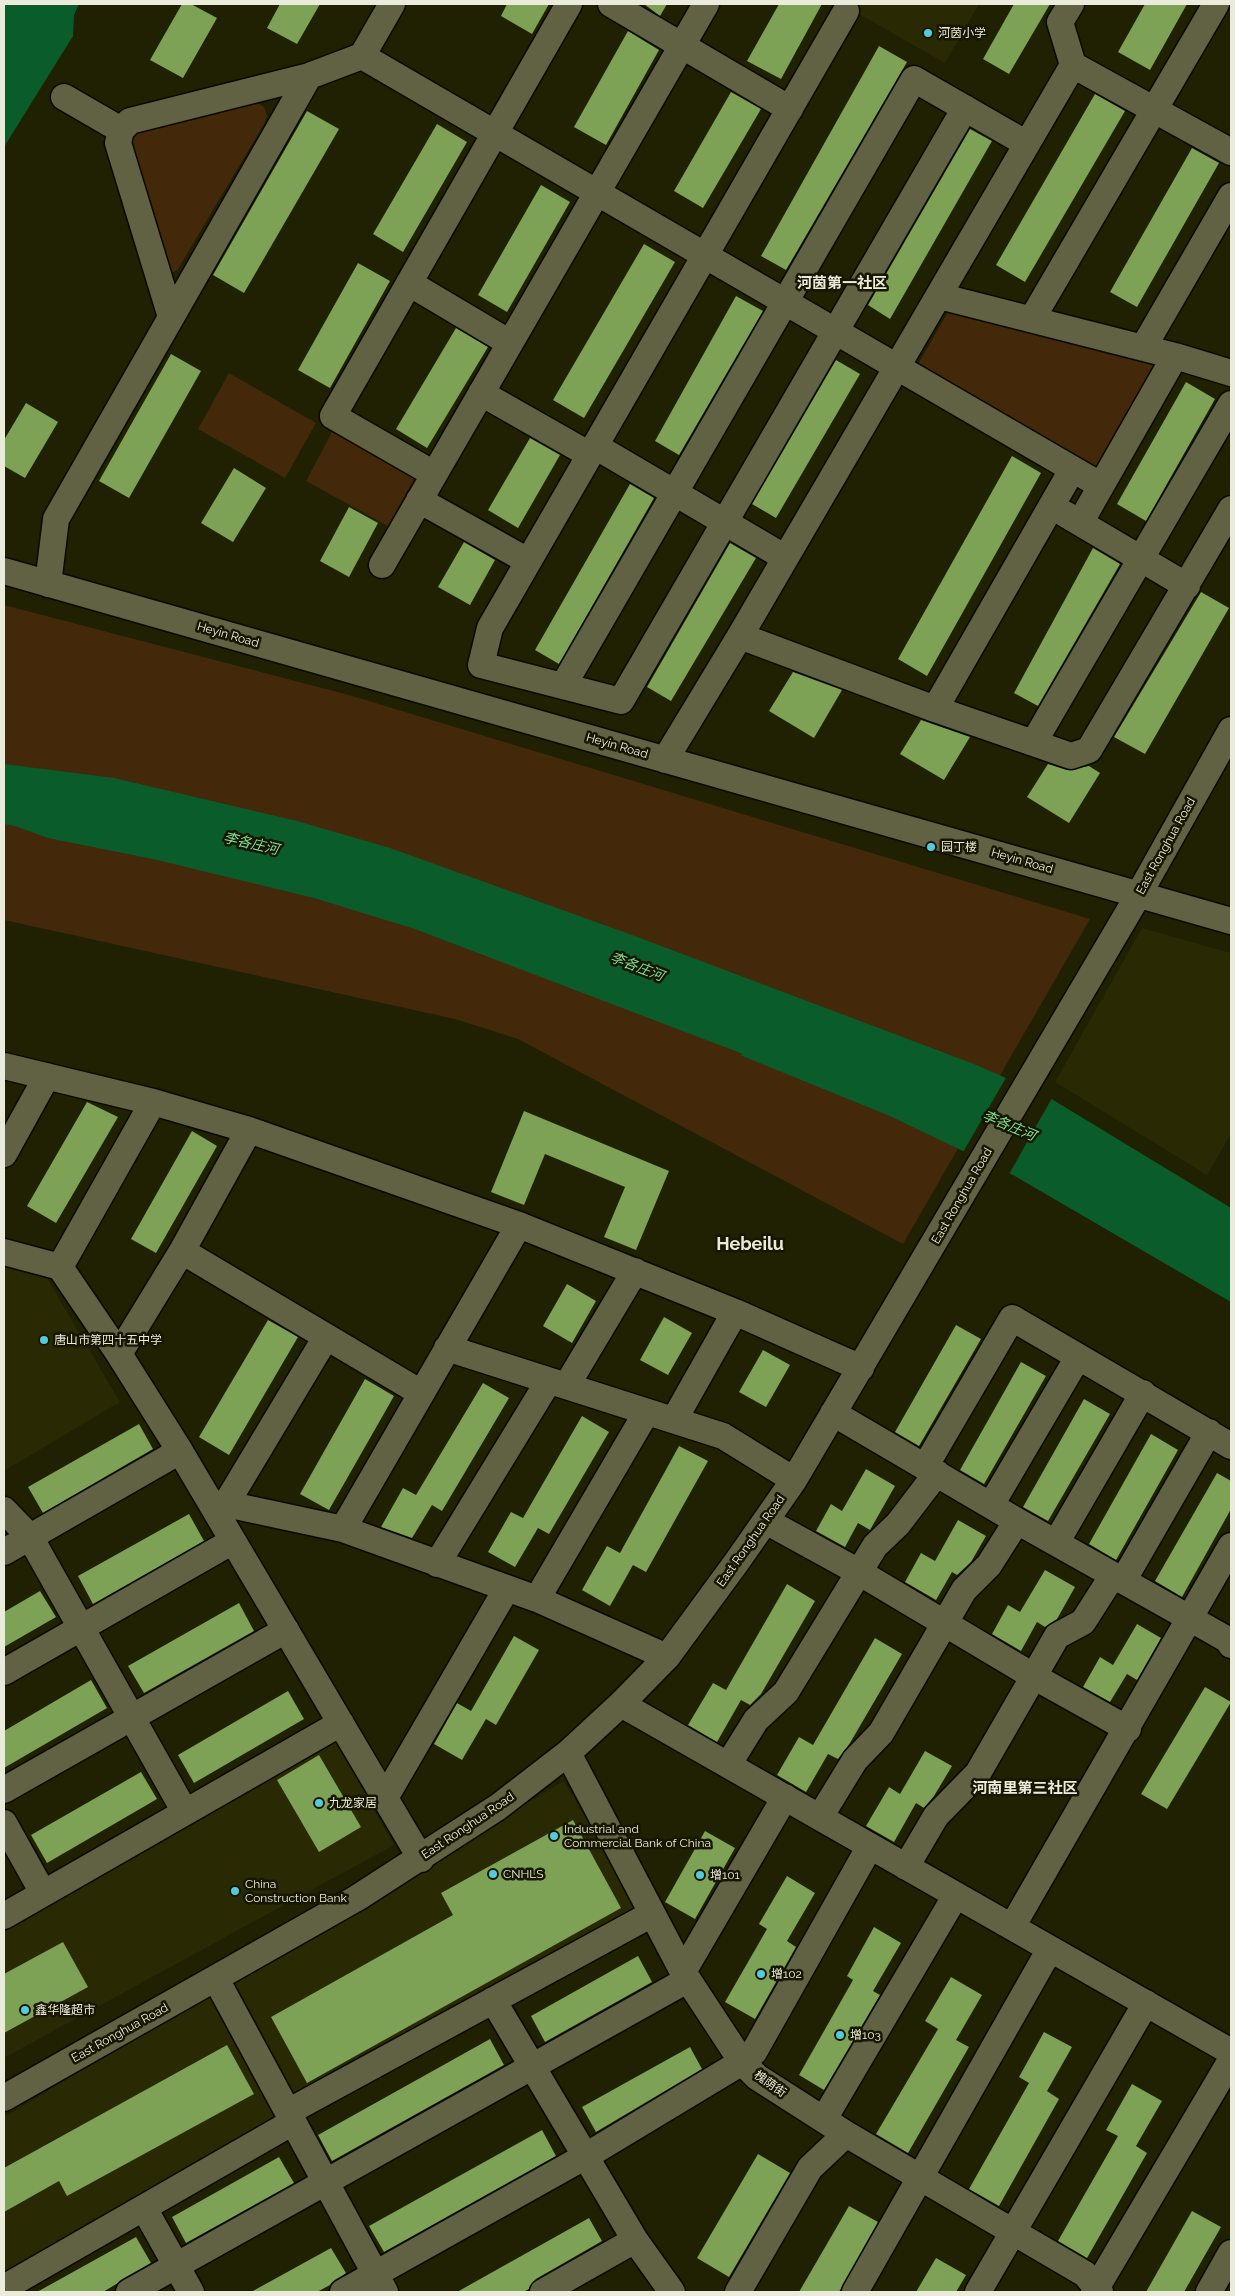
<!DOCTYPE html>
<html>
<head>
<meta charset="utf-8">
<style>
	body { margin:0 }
	#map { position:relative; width:1235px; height:2296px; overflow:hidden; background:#202003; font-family:Raleway,sans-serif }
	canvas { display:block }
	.frame { position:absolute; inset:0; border:5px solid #eaebda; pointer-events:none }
</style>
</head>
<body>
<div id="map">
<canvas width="1235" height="2296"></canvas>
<div class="frame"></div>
</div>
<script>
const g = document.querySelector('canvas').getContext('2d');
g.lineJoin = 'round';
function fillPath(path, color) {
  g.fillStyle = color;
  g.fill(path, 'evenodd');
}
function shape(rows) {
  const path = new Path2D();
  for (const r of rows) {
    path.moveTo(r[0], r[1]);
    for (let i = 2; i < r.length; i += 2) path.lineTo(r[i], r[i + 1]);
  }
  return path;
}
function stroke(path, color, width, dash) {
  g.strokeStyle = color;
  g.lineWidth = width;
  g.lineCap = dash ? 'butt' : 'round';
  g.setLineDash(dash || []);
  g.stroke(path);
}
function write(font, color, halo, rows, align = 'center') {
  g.font = font + ' Raleway,"Noto Sans SC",sans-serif';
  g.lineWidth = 5;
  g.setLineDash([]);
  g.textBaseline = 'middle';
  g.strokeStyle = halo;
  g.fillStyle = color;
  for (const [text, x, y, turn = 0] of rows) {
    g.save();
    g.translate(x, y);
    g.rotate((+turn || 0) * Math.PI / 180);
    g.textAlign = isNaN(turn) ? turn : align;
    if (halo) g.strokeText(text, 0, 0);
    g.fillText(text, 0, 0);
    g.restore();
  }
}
fillPath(shape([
	[841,4,979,4,945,63],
	[1142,928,1231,953,1231,1134,1207,1175,1055,1082],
	[4,1267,47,1278,120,1402,4,1471],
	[336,1741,394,1845,4,2058,4,1928],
	[564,1781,640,1908,273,2111,280,2128,4,2275,4,2117]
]), '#292903');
fillPath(shape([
	[256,102,264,107,267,116,264,124,178,269,174,272,170,272,130,153,132,142,139,130],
	[948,312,1157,365,1096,471,916,368],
	[229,373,316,423,285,478,198,429],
	[332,432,415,477,388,526,306,481],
	[4,605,349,695,1090,919,903,1244,518,1039,455,1019,4,920]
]), '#432909');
fillPath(shape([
	[4,4,79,4,74,15,73,36,4,147],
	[4,764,114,778,297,821,390,848,632,935,974,1064,1045,1095,1231,1208,1231,1302,1013,1175,890,1116,740,1055,743,1054,415,929,314,898,153,859,48,838,15,826,4,824]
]), '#0a5d2a');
fillPath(shape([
	[1007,1076,1052,1098,1008,1176,962,1154]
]), '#202003');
fillPath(shape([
	[182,4,191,4,217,18,183,78,150,60],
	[280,4,320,4,297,44,267,28],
	[507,4,549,4,532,34,501,16],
	[644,4,667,4,660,16],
	[779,4,822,4,781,79,747,61],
	[1014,4,1050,4,1009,74,983,59],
	[1145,4,1187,4,1150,70,1118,52],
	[628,31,659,50,606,145,574,127],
	[879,46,907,62,786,270,761,256],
	[731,92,761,109,703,208,674,191],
	[1095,94,1125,111,1025,282,996,265],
	[307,111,339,129,244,293,213,275],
	[437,124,467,142,403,252,373,234],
	[970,129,992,141,890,319,868,305],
	[1192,148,1219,163,1137,307,1110,292],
	[541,185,570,202,507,312,478,295],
	[644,244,675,262,584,418,553,400],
	[358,263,390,281,330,388,298,370],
	[736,296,763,311,679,455,655,441],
	[456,328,488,347,427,448,396,429],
	[171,354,201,371,129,498,99,481],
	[836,360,860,374,776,518,752,504],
	[1186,382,1215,399,1146,521,1117,504],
	[26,403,58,422,25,478,4,466,4,440],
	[530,438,560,455,518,528,488,510],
	[1012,456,1041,473,927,676,898,659],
	[234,468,266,488,233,542,201,523],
	[630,484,654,498,559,664,535,650],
	[349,507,378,523,349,577,320,561],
	[464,542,495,560,470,605,438,587],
	[730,543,756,558,671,701,647,687],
	[1093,548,1120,564,1038,706,1014,693],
	[1201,592,1229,608,1145,754,1114,737],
	[793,672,842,690,814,738,769,711],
	[921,720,970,737,944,780,900,754],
	[1048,764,1067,770,1089,766,1100,773,1069,823,1027,797],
	[87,1102,118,1117,56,1223,27,1206],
	[524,1111,669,1171,636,1250,604,1237,625,1187,545,1154,524,1205,491,1192],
	[192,1131,217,1146,156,1253,131,1239],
	[567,1284,596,1301,572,1343,543,1326],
	[664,1317,692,1333,668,1375,640,1360],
	[268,1320,298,1337,229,1455,199,1437],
	[956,1325,981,1339,919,1446,895,1432],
	[763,1350,790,1365,766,1407,739,1392],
	[1021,1362,1046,1376,984,1484,960,1470],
	[365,1379,394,1396,329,1510,300,1494],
	[483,1383,509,1398,442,1511,432,1505,412,1538,381,1527,403,1488,416,1495],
	[1084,1399,1110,1414,1048,1521,1023,1507],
	[582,1416,609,1432,549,1534,538,1528,515,1567,488,1552,511,1512,523,1518],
	[139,1424,153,1449,43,1513,28,1487],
	[1151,1434,1178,1450,1116,1560,1089,1544],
	[679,1446,708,1461,646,1572,633,1565,610,1606,582,1590,607,1546,620,1553],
	[866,1469,895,1486,870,1530,858,1523,845,1547,816,1531,831,1504,842,1511],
	[1217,1473,1231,1481,1231,1509,1182,1597,1155,1581],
	[189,1514,204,1541,93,1604,78,1576],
	[958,1520,986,1536,971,1562,957,1575,952,1572,936,1600,905,1582,921,1553,935,1561],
	[1045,1570,1075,1587,1057,1619,1045,1627,1037,1622,1021,1651,992,1634,1008,1605,1020,1612],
	[787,1584,815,1601,761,1694,750,1705,741,1700,717,1742,688,1725,713,1683,726,1690],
	[40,1591,56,1617,4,1647,4,1612],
	[239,1603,254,1631,144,1693,128,1666],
	[1137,1624,1161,1638,1137,1680,1127,1674,1110,1702,1083,1687,1100,1657,1113,1665],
	[514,1636,539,1650,496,1725,486,1719,462,1760,434,1744,457,1703,471,1711],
	[875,1638,902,1654,850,1743,838,1759,828,1754,806,1792,777,1775,799,1737,813,1745],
	[91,1680,107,1708,4,1768,4,1731],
	[1205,1687,1231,1702,1167,1809,1141,1794],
	[288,1691,304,1719,194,1783,178,1755],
	[925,1751,952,1766,934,1796,924,1808,916,1803,894,1842,866,1826,889,1787,900,1794],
	[319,1755,361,1827,319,1852,277,1780],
	[141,1772,157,1799,47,1863,31,1835],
	[573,1820,621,1908,307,2083,271,2017,453,1915,441,1893],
	[705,1831,735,1848,695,1919,665,1902],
	[787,1876,815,1893,787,1941,796,1947,755,2019,725,2002,767,1929,759,1924],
	[874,1927,901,1943,873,1991,880,1995,824,2090,799,2075,853,1980,847,1976],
	[63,1942,88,1987,4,2033,4,1974],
	[638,1956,652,1982,545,2042,531,2016],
	[951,1977,982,1995,956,2040,969,2047,908,2153,876,2134,938,2029,925,2021],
	[1044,2032,1072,2047,1047,2091,1059,2099,999,2206,969,2189,1029,2083,1019,2077],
	[490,2039,504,2065,332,2161,318,2135],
	[227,2045,254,2094,67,2196,59,2181,4,2212,4,2168],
	[690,2047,702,2069,596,2132,582,2107],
	[1132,2084,1162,2101,1136,2146,1147,2153,1087,2258,1058,2241,1118,2136,1106,2130],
	[542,2130,556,2156,384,2252,369,2226],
	[758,2154,790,2173,729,2277,697,2258],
	[279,2157,294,2183,186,2243,172,2217],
	[849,2206,878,2222,839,2292,799,2292],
	[1192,2211,1221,2227,1184,2292,1146,2292],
	[589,2218,602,2241,536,2279,529,2289,523,2292,457,2292],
	[136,2237,151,2263,103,2292,37,2292],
	[331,2248,346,2273,330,2285,317,2292,251,2292],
	[936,2258,966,2275,956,2292,916,2292]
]), '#7da155');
const minor = shape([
	[611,4,790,109],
	[1071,4,1060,22,1073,65,1231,152],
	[846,11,490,628,481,665,621,701,965,108],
	[362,56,392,4],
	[64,97,121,130],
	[409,283,510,343],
	[939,296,1175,356,1231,373],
	[171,317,118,143,121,130,130,121,309,76,362,56,1100,485],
	[1032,319,1216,4],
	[1143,348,1231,196],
	[481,393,590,455],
	[595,446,784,557],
	[434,474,333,416,569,4],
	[419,500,528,561],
	[1065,514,1187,586],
	[1080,523,1175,356],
	[382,565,706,4],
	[4,571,1231,921],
	[48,584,56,519,309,76],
	[740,636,935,709,1071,756,1089,750,1231,509],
	[563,686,914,79,1027,144],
	[935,709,1072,470],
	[1034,742,1231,404],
	[665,760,740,636,1073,65],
	[4,1066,153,1102,249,1130,519,1225,735,1312,861,1368],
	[4,1154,47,1076],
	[182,1251,421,1393],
	[4,1252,60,1267,119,1354,180,1451,421,1859],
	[60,1267,153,1102],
	[447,1348,723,1436,794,1480],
	[119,1354,182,1251,249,1130],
	[567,1385,635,1271],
	[833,1413,1017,1521,1191,1619,1228,1640,1231,1645],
	[674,1420,735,1312],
	[925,1467,1012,1318,1231,1446],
	[211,1503,226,1504,343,1529,537,1599,667,1657],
	[226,1504,326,1337],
	[991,1505,1078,1357],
	[4,1510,30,1537,185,1812],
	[766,1521,857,1571,1033,1676,1128,1729],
	[343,1529,519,1225],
	[1056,1543,1143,1393],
	[4,1552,180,1451],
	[437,1564,548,1382],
	[1123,1581,1209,1432],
	[537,1599,646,1413],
	[4,1672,233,1541],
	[621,1704,1231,2052],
	[568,1753,683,1972,742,2062,757,2077,846,2134,1085,2274,1100,2292],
	[728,1765,756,1720,786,1692,875,1546,898,1524,937,1473],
	[4,1790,286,1630],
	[385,1798,507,1588],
	[820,1817,855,1760,881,1733,964,1590,989,1565,1017,1521],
	[4,1823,43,1893],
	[906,1867,936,1816,978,1773,1057,1636,1083,1622,1113,1575],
	[4,1916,341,1723],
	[1012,1927,1231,1546],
	[683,1972,785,1797],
	[216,1979,385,2292],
	[493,2000,635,2240,672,2292],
	[4,2098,357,1898,498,1807,568,1753,621,1704,667,1657,736,1563,794,1480,1139,894,1231,730],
	[288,2112,652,1914],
	[824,2119,956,1895],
	[144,2208,191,2292],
	[9,2285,293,2122],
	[129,2292,687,1980],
	[343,2292,586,2156,742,2062,754,2052,870,1846],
	[543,2292,635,2240],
	[738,2292,810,2168,846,2134],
	[855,2292,1050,1949],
	[978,2292,1146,2003],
	[1094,2292,1231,2060],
	[1209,2292,1231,2253]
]);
stroke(minor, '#0a0900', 29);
stroke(minor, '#616143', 26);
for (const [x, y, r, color] of [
	[928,33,5,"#55cadf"],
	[931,847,5,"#55cadf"],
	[44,1340,5,"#55cadf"],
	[319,1803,5,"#55cadf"],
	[554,1836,5,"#55cadf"],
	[493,1874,5,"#55cadf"],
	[700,1875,5,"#55cadf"],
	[235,1891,5,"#55cadf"],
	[761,1974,5,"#55cadf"],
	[25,2010,5,"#55cadf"],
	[840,2035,5,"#55cadf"]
]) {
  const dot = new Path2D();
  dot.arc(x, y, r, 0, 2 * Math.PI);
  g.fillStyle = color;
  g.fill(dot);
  stroke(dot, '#171600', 2);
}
write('12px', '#eaebda', '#171600', [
	["河茵小学",938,33],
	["园丁楼",941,847],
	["唐山市第四十五中学",54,1340],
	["九龙家居",329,1803],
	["Industrial and",564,1829],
	["Commercial Bank of China",564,1843],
	["CNHLS",503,1874],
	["增101",710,1875],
	["China",245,1884],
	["Construction Bank",245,1898],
	["增102",771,1974],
	["鑫华隆超市",35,2010],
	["增103",850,2035]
], 'left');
write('12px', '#eaebda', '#171600', [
	["Heyin Road",228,635,16],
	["Heyin Road",617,746,16],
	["East Ronghua Road",1166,846,-61],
	["Heyin Road",1022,861,16],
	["East Ronghua Road",962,1196,-60],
	["East Ronghua Road",751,1541,-55],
	["East Ronghua Road",468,1826,-34],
	["East Ronghua Road",120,2033,-29],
	["槐荫街",770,2084,35]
]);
write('italic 14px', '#7ddf94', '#171600', [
	["李各庄河",251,844,13],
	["李各庄河",637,967,21],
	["李各庄河",1009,1126,23]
]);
write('bold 15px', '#eaebda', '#171600', [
	["河茵第一社区",842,283],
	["河南里第三社区",1025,1788]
]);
write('bold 18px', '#eaebda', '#171600', [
	["Hebeilu",750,1245]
]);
</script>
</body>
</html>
